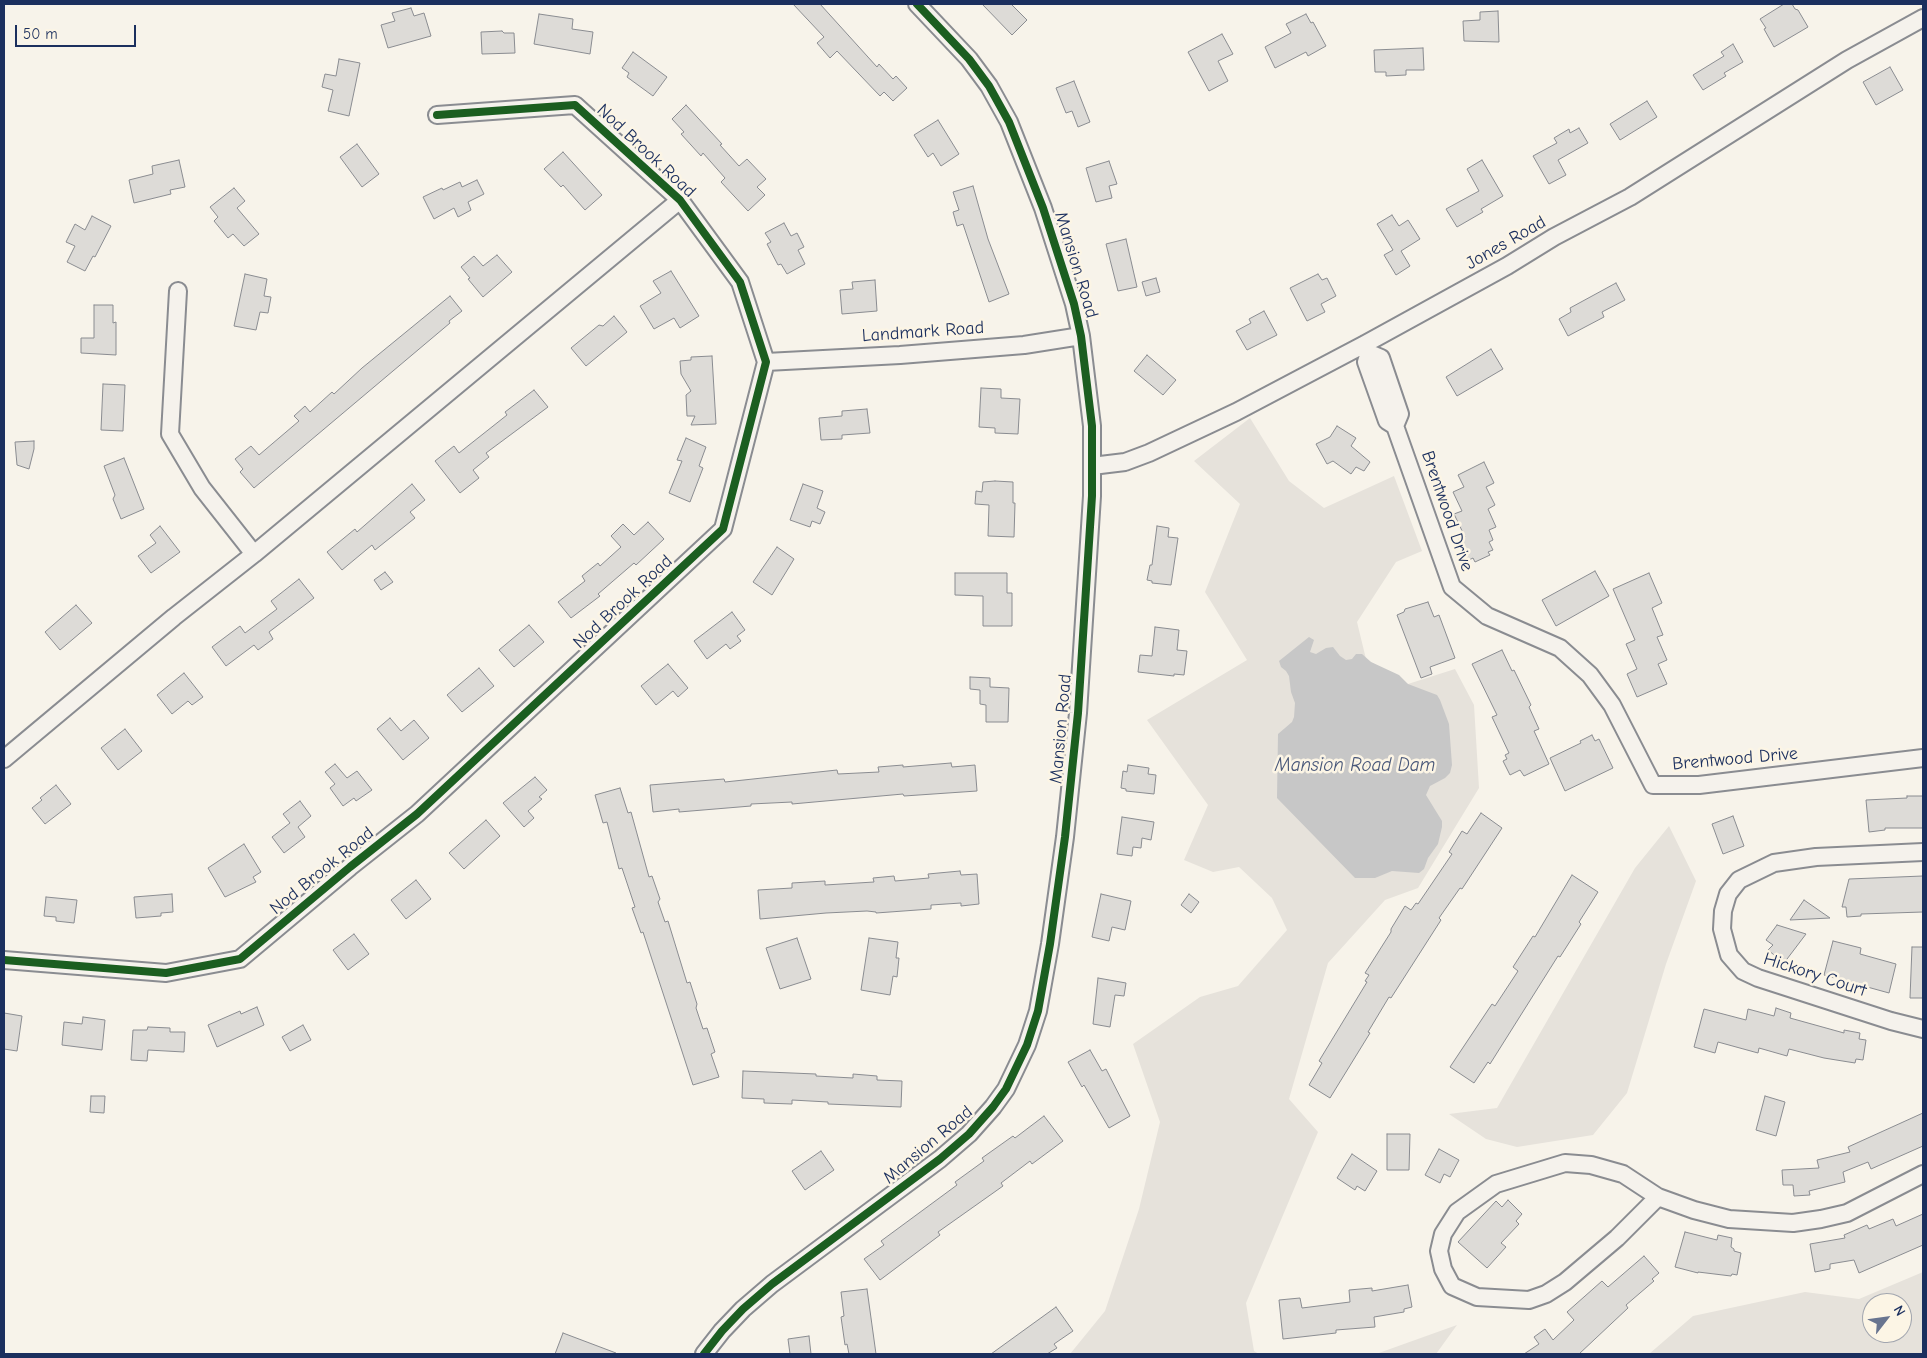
<!DOCTYPE html>
<html>
<head>
<meta charset="utf-8">
<style>
	body { margin:0 }
	#map { position:relative; width:1927px; height:1358px; overflow:hidden; background:#f7f3ea; font-family:"Comic Neue",sans-serif }
	canvas { display:block }
	.frame { position:absolute; inset:0; border:5px solid #1b2f5e; pointer-events:none }
	.north { position:absolute; left:1862px; top:1293px; width:50px; height:50px; box-sizing:border-box; background:#fcf5e5; border:1px solid #a2a6af; border-radius:50%; rotate:60deg; font-size:14px; font-weight:700; line-height:20px; text-align:center; color:#1b2f5e }
	.north::after { content:''; display:block; margin:auto; width:18px; height:22px; background:#68748f; clip-path:polygon(50% 0,100% 100%,50% 72%,0 100%) }
	.scale { position:absolute; left:15px; top:25px; width:121px; height:22px; box-sizing:border-box; border:2px solid #1b2f5e; border-top:0; padding-left:6px; font-size:15px; line-height:18px; white-space:nowrap; color:#1b2f5e; -webkit-text-stroke:4px #fcf5e5; paint-order:stroke }
</style>
</head>
<body>
<div id="map">
<canvas width="1927" height="1358"></canvas>
<div class="frame"></div>
<div class="north">N</div>
<div class="scale">50 m</div>
</div>
<script>
const g = document.querySelector('canvas').getContext('2d');
g.lineJoin = 'round';
function fillPath(path, color) {
  g.fillStyle = color;
  g.fill(path, 'evenodd');
}
function shape(rows) {
  const path = new Path2D();
  for (const r of rows) {
    path.moveTo(r[0], r[1]);
    for (let i = 2; i < r.length; i += 2) path.lineTo(r[i], r[i + 1]);
  }
  return path;
}
function stroke(path, color, width, dash) {
  g.strokeStyle = color;
  g.lineWidth = width;
  g.lineCap = dash ? 'butt' : 'round';
  g.setLineDash(dash || []);
  g.stroke(path);
}
function write(font, color, halo, rows, align = 'center') {
  g.font = font + ' "Comic Neue",sans-serif';
  g.lineWidth = 5;
  g.setLineDash([]);
  g.textBaseline = 'middle';
  g.strokeStyle = halo;
  g.fillStyle = color;
  for (const [text, x, y, turn = 0] of rows) {
    g.save();
    g.translate(x, y);
    g.rotate((+turn || 0) * Math.PI / 180);
    g.textAlign = isNaN(turn) ? turn : align;
    if (halo) g.strokeText(text, 0, 0);
    g.fillText(text, 0, 0);
    g.restore();
  }
}
fillPath(shape([
	[1250,418,1289,481,1324,508,1394,476,1422,551,1396,562,1357,622,1366,659,1408,684,1455,669,1474,705,1479,788,1418,888,1385,900,1328,963,1289,1099,1318,1132,1246,1303,1254,1351,1259,1354,1070,1354,1105,1311,1139,1209,1160,1122,1133,1044,1200,997,1238,986,1287,930,1272,898,1239,867,1213,872,1184,860,1208,805,1147,720,1247,660,1205,592,1240,504,1194,461],
	[1669,826,1696,881,1666,964,1627,1093,1593,1135,1517,1147,1486,1139,1449,1114,1497,1108,1635,868],
	[1923,1272,1923,1354,1649,1354,1693,1316,1805,1292,1859,1299],
	[1872,1303,1902,1303,1902,1333,1872,1333],
	[1457,1325,1436,1354,1376,1354]
]), '#e6e2db');
fillPath(shape([
	[1309,637,1314,640,1310,652,1316,654,1326,648,1333,647,1340,656,1346,660,1352,659,1356,654,1362,654,1371,662,1399,675,1408,684,1437,695,1440,700,1449,724,1452,765,1450,773,1445,778,1430,786,1426,795,1442,821,1442,827,1438,844,1428,858,1424,869,1419,873,1392,871,1375,878,1355,878,1277,798,1278,734,1292,722,1294,717,1295,703,1291,692,1289,676,1286,671,1281,667,1279,661]
]), '#c7c7c7');
const building = shape([
	[793,4,820,4,877,67,879,64,893,79,896,76,907,88,893,101,884,92,880,96,837,51,830,58,817,43,824,37,793,4],
	[982,4,1011,4,1027,20,1012,35,982,4],
	[1784,4,1792,4,1795,9,1798,10,1808,27,1774,47,1764,29,1766,28,1760,19,1784,4],
	[411,8,414,16,424,13,431,36,388,48,381,25,395,21,392,13,411,8],
	[1498,11,1499,42,1464,41,1463,21,1480,20,1480,12,1498,11],
	[539,14,573,19,572,29,593,32,590,54,534,44,539,14],
	[1306,14,1311,23,1313,22,1326,46,1308,56,1306,52,1275,68,1265,47,1291,33,1286,24,1306,14],
	[502,31,504,33,514,33,515,53,482,54,481,32,502,31],
	[1222,34,1233,54,1218,61,1228,81,1209,91,1188,52,1222,34],
	[1733,44,1743,62,1724,73,1726,76,1703,90,1693,75,1724,56,1721,52,1733,44],
	[1423,48,1424,70,1406,70,1406,75,1386,76,1386,72,1375,72,1374,50,1423,48],
	[633,52,667,77,653,96,627,77,629,73,622,68,633,52],
	[339,59,360,63,349,116,328,111,333,90,322,87,325,74,336,76,339,59],
	[1890,67,1903,90,1876,105,1863,82,1890,67],
	[1074,81,1090,122,1078,127,1072,111,1066,113,1056,88,1074,81],
	[1647,101,1657,117,1620,140,1610,124,1647,101],
	[686,105,722,144,720,145,739,166,747,159,766,179,757,187,765,195,748,211,721,182,725,178,703,153,701,156,681,134,684,132,672,119,686,105],
	[938,120,959,154,941,166,933,153,928,157,914,135,938,120],
	[1579,128,1588,143,1558,160,1566,175,1549,184,1533,156,1557,143,1554,138,1569,129,1570,133,1579,128],
	[357,144,379,174,362,187,340,157,357,144],
	[563,152,602,195,585,210,563,185,561,187,544,169,563,152],
	[179,160,185,187,170,190,171,194,134,203,129,180,153,174,152,166,179,160],
	[1482,160,1503,196,1481,209,1483,212,1457,227,1446,209,1479,191,1467,169,1482,160],
	[1109,161,1117,184,1109,186,1112,198,1096,202,1086,168,1109,161],
	[477,180,484,194,468,202,471,210,458,217,454,208,434,219,423,197,442,188,443,190,460,182,462,187,477,180],
	[973,186,988,239,1009,294,989,302,963,224,957,226,953,212,959,210,953,192,973,186],
	[234,188,245,201,237,208,259,234,244,246,233,234,228,238,214,221,218,217,210,207,234,188],
	[1392,215,1399,226,1408,220,1420,239,1401,251,1410,266,1396,275,1384,255,1393,250,1377,224,1392,215],
	[92,216,111,226,95,257,93,256,85,271,67,262,75,246,66,242,75,224,85,230,92,216],
	[784,223,791,236,797,233,804,247,798,250,805,264,787,274,781,264,778,265,767,244,771,242,765,233,784,223],
	[1126,239,1137,287,1118,291,1106,244,1126,239],
	[497,255,512,272,483,297,468,279,470,278,461,267,474,256,483,266,497,255],
	[671,271,699,316,680,328,674,318,654,329,640,306,661,293,653,281,671,271],
	[245,274,267,279,264,296,271,297,268,313,260,312,256,330,234,326,245,274],
	[1318,274,1322,280,1327,278,1336,296,1321,304,1325,312,1307,321,1290,288,1318,274],
	[1156,278,1160,292,1146,296,1142,282,1156,278],
	[875,280,877,311,842,314,840,290,853,289,852,282,875,280],
	[1616,283,1625,300,1602,312,1604,317,1568,336,1559,319,1571,312,1570,308,1616,283],
	[450,296,462,311,449,321,450,323,254,488,240,472,243,469,235,459,251,446,259,455,299,421,294,416,305,406,310,412,332,392,334,394,362,368,450,296],
	[94,305,113,305,113,323,116,322,116,355,81,353,81,338,94,338,94,305],
	[1264,311,1277,335,1247,350,1236,331,1251,323,1249,319,1264,311],
	[614,316,627,332,586,366,571,348,599,325,603,326,614,316],
	[1491,349,1503,369,1457,396,1446,377,1491,349],
	[1147,355,1176,380,1163,395,1134,371,1147,355],
	[712,356,716,424,691,425,695,416,687,416,686,395,691,391,681,374,680,361,691,360,691,357,712,356],
	[103,384,125,385,123,431,101,430,103,384],
	[981,388,1001,389,1001,398,1020,399,1018,434,995,433,995,428,979,427,981,388],
	[534,390,548,407,486,453,489,457,473,470,479,478,460,493,435,461,454,446,459,453,507,415,505,412,534,390],
	[867,409,870,433,842,435,842,439,821,440,819,418,842,416,842,411,867,409],
	[1337,426,1356,438,1351,446,1370,462,1364,471,1356,467,1351,474,1333,461,1327,464,1316,444,1330,437,1337,426],
	[686,438,706,447,699,466,703,468,690,502,669,493,682,461,677,460,686,438],
	[34,441,34,449,29,469,17,465,15,442,34,441],
	[124,458,144,509,121,519,113,499,115,495,104,466,124,458],
	[1484,462,1494,483,1486,487,1495,505,1488,509,1496,527,1489,530,1493,540,1489,542,1493,550,1488,552,1490,555,1475,562,1473,558,1465,562,1460,551,1464,549,1459,539,1465,537,1454,514,1462,511,1453,492,1464,487,1458,475,1484,462],
	[995,481,1013,482,1013,503,1015,503,1014,537,988,536,989,505,975,504,976,491,982,492,983,482,995,481],
	[412,484,425,500,410,512,415,518,375,550,372,545,342,570,327,552,355,529,357,532,412,484],
	[803,484,823,491,817,508,825,512,820,524,812,521,810,527,790,520,803,484],
	[648,522,664,539,636,565,634,563,598,594,600,596,571,618,558,602,585,581,582,576,598,563,600,566,621,547,611,536,623,524,634,535,648,522],
	[160,526,180,552,151,573,138,556,156,543,150,535,160,526],
	[1157,526,1169,528,1168,537,1178,538,1171,585,1152,583,1152,581,1147,580,1150,565,1152,565,1157,526],
	[777,547,794,559,772,595,753,582,777,547],
	[1595,571,1609,596,1556,626,1542,600,1595,571],
	[385,572,393,582,381,590,374,580,385,572],
	[955,573,1007,573,1007,593,1012,593,1012,626,983,626,983,596,955,595,955,573],
	[1649,573,1662,603,1652,608,1663,635,1657,637,1667,660,1658,664,1667,684,1637,697,1627,674,1637,669,1626,644,1635,640,1613,589,1649,573],
	[299,579,314,598,269,632,273,639,258,650,254,645,226,666,212,647,240,626,245,633,277,609,271,601,299,579],
	[1428,602,1434,617,1439,615,1455,658,1430,667,1432,674,1421,678,1397,615,1404,612,1405,609,1428,602],
	[76,605,92,623,60,650,45,632,76,605],
	[732,612,745,630,737,636,741,641,730,649,726,644,707,659,694,641,732,612],
	[529,625,544,642,514,667,499,650,529,625],
	[1155,627,1179,630,1177,650,1187,651,1184,675,1174,674,1174,676,1138,672,1140,655,1152,656,1155,627],
	[1502,650,1512,671,1514,670,1531,705,1529,707,1539,729,1534,731,1549,764,1524,776,1520,770,1510,775,1503,761,1507,759,1505,755,1509,753,1492,717,1497,715,1472,664,1502,650],
	[668,664,688,688,678,697,673,691,656,705,641,686,668,664],
	[479,668,494,686,462,712,447,695,479,668],
	[184,673,203,697,192,705,188,701,172,714,157,695,184,673],
	[970,677,990,678,990,687,1009,688,1008,722,986,722,986,705,980,704,980,690,970,689,970,677],
	[390,718,401,731,414,720,429,738,403,760,377,729,390,718],
	[125,729,142,751,118,770,101,748,125,729],
	[1592,735,1595,741,1599,739,1613,768,1565,791,1550,758,1581,743,1580,741,1592,735],
	[951,763,952,767,975,765,977,791,904,796,903,794,792,804,792,802,751,804,751,806,679,812,679,809,653,812,650,785,724,779,725,782,837,770,838,774,879,772,878,767,903,765,903,767,951,763],
	[335,764,347,778,357,771,372,790,356,801,354,798,343,806,330,788,335,784,325,772,335,764],
	[1128,765,1149,768,1148,774,1156,775,1154,794,1126,791,1126,789,1121,788,1123,771,1127,772,1128,765],
	[535,777,547,790,539,797,542,799,528,811,534,818,524,827,503,803,535,777],
	[56,785,71,804,45,824,32,808,42,800,40,798,56,785],
	[620,788,628,813,631,812,649,877,652,876,660,899,658,902,665,922,668,921,687,983,690,982,697,1004,696,1008,703,1029,707,1028,715,1052,711,1054,719,1077,693,1085,643,932,641,933,632,908,635,907,622,868,619,869,607,822,603,823,595,795,620,788],
	[1907,796,1923,796,1923,828,1885,828,1885,830,1869,832,1866,800,1907,798,1907,796],
	[300,801,311,816,298,827,305,837,284,853,272,837,290,823,283,814,300,801],
	[1481,813,1502,828,1462,889,1460,888,1439,918,1441,920,1391,998,1389,997,1368,1032,1370,1033,1330,1098,1309,1085,1322,1063,1319,1061,1367,982,1365,981,1369,975,1365,973,1391,932,1391,929,1405,906,1411,910,1416,903,1418,904,1452,854,1449,852,1462,831,1467,834,1481,813],
	[1733,816,1744,846,1723,854,1712,824,1733,816],
	[1122,817,1154,822,1151,840,1142,838,1141,848,1133,847,1132,856,1117,854,1122,817],
	[486,820,500,836,464,869,449,853,486,820],
	[244,844,261,872,253,877,256,882,225,897,208,868,244,844],
	[960,871,961,875,977,874,979,904,961,906,961,903,931,905,931,909,876,913,876,912,867,911,826,913,760,919,758,890,792,888,792,883,825,881,825,885,874,882,873,878,894,876,895,881,929,878,928,874,960,871],
	[1572,875,1598,892,1579,922,1581,924,1560,957,1558,956,1490,1064,1488,1062,1474,1083,1450,1067,1492,1004,1495,1006,1518,971,1513,967,1533,936,1535,937,1572,875],
	[1923,876,1923,912,1861,914,1861,916,1847,917,1846,907,1842,907,1849,879,1923,876],
	[416,880,431,899,406,919,391,900,416,880],
	[172,894,173,912,161,913,161,916,136,918,134,897,172,894],
	[1101,894,1131,901,1125,930,1112,927,1109,941,1092,937,1101,894],
	[1189,894,1199,902,1191,913,1181,905,1189,894],
	[46,897,77,900,74,923,56,921,56,917,44,916,46,897],
	[1804,900,1830,918,1790,920,1804,900],
	[1777,925,1806,934,1784,963,1768,950,1773,945,1766,940,1777,925],
	[354,934,369,954,348,970,333,950,354,934],
	[797,938,811,979,780,989,766,948,797,938],
	[869,938,898,942,896,958,899,958,897,977,893,976,890,995,861,990,869,938],
	[1833,941,1861,948,1860,954,1896,964,1889,993,1824,975,1833,941],
	[1912,947,1923,947,1923,998,1910,998,1912,947],
	[1098,978,1126,983,1124,996,1115,995,1110,1027,1093,1024,1098,978],
	[257,1007,264,1025,217,1047,208,1025,240,1011,241,1014,257,1007],
	[1776,1008,1791,1013,1790,1018,1844,1033,1844,1030,1860,1033,1859,1039,1866,1040,1863,1060,1856,1059,1855,1063,1824,1058,1789,1049,1787,1056,1759,1048,1758,1053,1718,1042,1715,1053,1694,1047,1704,1009,1746,1020,1748,1009,1774,1016,1776,1008],
	[4,1013,22,1016,17,1051,4,1049,4,1013],
	[83,1017,105,1020,102,1050,62,1045,64,1022,82,1024,83,1017],
	[303,1025,311,1040,290,1051,282,1037,303,1025],
	[148,1027,170,1028,170,1032,185,1032,184,1052,148,1050,147,1061,131,1060,133,1030,147,1030,148,1027],
	[1090,1050,1102,1071,1106,1069,1130,1116,1109,1128,1084,1085,1082,1087,1068,1062,1090,1050],
	[743,1071,816,1074,816,1076,853,1078,853,1074,877,1076,877,1080,902,1081,901,1107,828,1104,828,1102,792,1100,792,1104,764,1103,764,1099,742,1098,743,1071],
	[91,1096,105,1096,104,1113,90,1112,91,1096],
	[1765,1096,1785,1102,1776,1136,1756,1130,1765,1096],
	[1923,1113,1923,1146,1871,1169,1868,1162,1843,1172,1845,1182,1809,1191,1810,1195,1794,1196,1793,1185,1783,1185,1782,1170,1819,1168,1817,1160,1850,1152,1848,1147,1923,1113],
	[1044,1116,1063,1141,1032,1164,1030,1161,1001,1183,1003,1186,938,1232,940,1235,880,1280,864,1259,884,1245,881,1241,957,1185,955,1182,984,1161,982,1158,1013,1136,1015,1138,1044,1116],
	[1387,1134,1410,1134,1409,1170,1387,1170,1387,1134],
	[1439,1149,1459,1160,1450,1177,1444,1174,1440,1183,1425,1175,1439,1149],
	[821,1151,834,1170,805,1190,792,1171,821,1151],
	[1352,1154,1377,1171,1365,1191,1357,1186,1355,1190,1337,1178,1352,1154],
	[1508,1200,1522,1214,1516,1221,1519,1224,1501,1243,1506,1247,1487,1268,1458,1242,1496,1201,1502,1207,1508,1200],
	[1923,1214,1923,1245,1859,1273,1854,1260,1830,1264,1830,1269,1815,1272,1810,1244,1845,1238,1844,1235,1867,1225,1869,1229,1893,1219,1896,1226,1923,1214],
	[1685,1232,1717,1240,1718,1235,1732,1238,1731,1247,1734,1249,1734,1251,1741,1253,1737,1275,1732,1274,1731,1276,1698,1272,1698,1273,1675,1267,1685,1232],
	[1644,1256,1659,1273,1652,1279,1654,1281,1626,1305,1628,1308,1579,1354,1524,1354,1539,1344,1534,1337,1545,1329,1553,1340,1574,1320,1567,1312,1602,1281,1608,1287,1644,1256],
	[1408,1285,1412,1307,1404,1309,1404,1312,1374,1317,1375,1327,1336,1330,1336,1333,1283,1339,1279,1300,1300,1298,1302,1308,1350,1302,1349,1290,1372,1288,1372,1291,1408,1285],
	[867,1289,876,1354,849,1354,847,1344,845,1345,841,1317,844,1316,841,1292,867,1289],
	[1056,1307,1073,1331,1054,1344,1057,1348,1047,1354,991,1354,1056,1307],
	[563,1333,616,1353,616,1354,555,1354,563,1333],
	[809,1336,811,1354,790,1354,788,1339,809,1336]
]);
fillPath(building, '#dddbd7');
stroke(building, '#8a8c91', 1);
const street = shape([
	[178,291,170,434,202,488,254,554],
	[1365,344,1369,353,1381,358,1400,414,1395,426],
	[1369,353,1366,362,1387,421,1395,426,1452,587,1487,616,1560,648,1590,675,1612,705,1653,785,1699,785,1923,758],
	[766,362,900,355,1024,345,1081,336],
	[1092,466,1125,462,1149,453,1236,412,1365,344,1507,266,1554,237,1630,197,1847,60,1923,18],
	[4,759,174,617,254,554,680,200],
	[1923,852,1816,857,1774,863,1739,880,1728,894,1723,911,1722,929,1729,955,1743,971,1758,978,1891,1021,1923,1029],
	[4,960,166,973,240,959,350,867,417,814,723,529,766,362,740,282,680,200,575,105,437,115],
	[1658,1197,1617,1238,1565,1282,1546,1294,1529,1300,1477,1297,1452,1286,1443,1269,1439,1251,1443,1234,1457,1212,1496,1184,1565,1163,1591,1165,1623,1174,1658,1197,1694,1210,1729,1219,1793,1223,1821,1219,1847,1213,1923,1174],
	[704,1354,722,1331,743,1309,772,1284,940,1159,969,1134,993,1107,1006,1089,1027,1045,1038,1011,1050,944,1065,837,1078,713,1092,496,1092,426,1081,336,1074,304,1043,208,1009,122,989,86,969,59,917,4]
]);
stroke(street, '#8a8c91', 20);
stroke(street, '#f5f2ec', 16);
stroke(shape([
	[4,960,166,973,240,959,350,867,417,814,723,529,766,362,740,282,680,200,575,105,437,115],
	[704,1354,722,1331,743,1309,772,1284,940,1159,969,1134,993,1107,1006,1089,1027,1045,1038,1011,1050,944,1065,837,1078,713,1092,496,1092,426,1081,336,1074,304,1043,208,1009,122,989,86,969,59,917,4]
]), '#1b5e20', 8);
write('18px', '#1b2f5e', '#fcf5e5', [
	["Nod Brook Road",646,151,43],
	["Jones Road",1506,243,-30],
	["Mansion Road",1076,265,73],
	["Landmark Road",923,332,-4],
	["Brentwood Drive",1447,511,71],
	["Nod Brook Road",623,602,-43],
	["Mansion Road",1061,729,-85],
	["Brentwood Drive",1735,759,-5],
	["Nod Brook Road",322,871,-39],
	["Hickory Court",1815,975,18],
	["Mansion Road",928,1145,-40]
]);
write('italic 19px', '#485779', '#fcf5e5', [
	["Mansion Road Dam",1355,766]
]);
</script>
</body>
</html>
